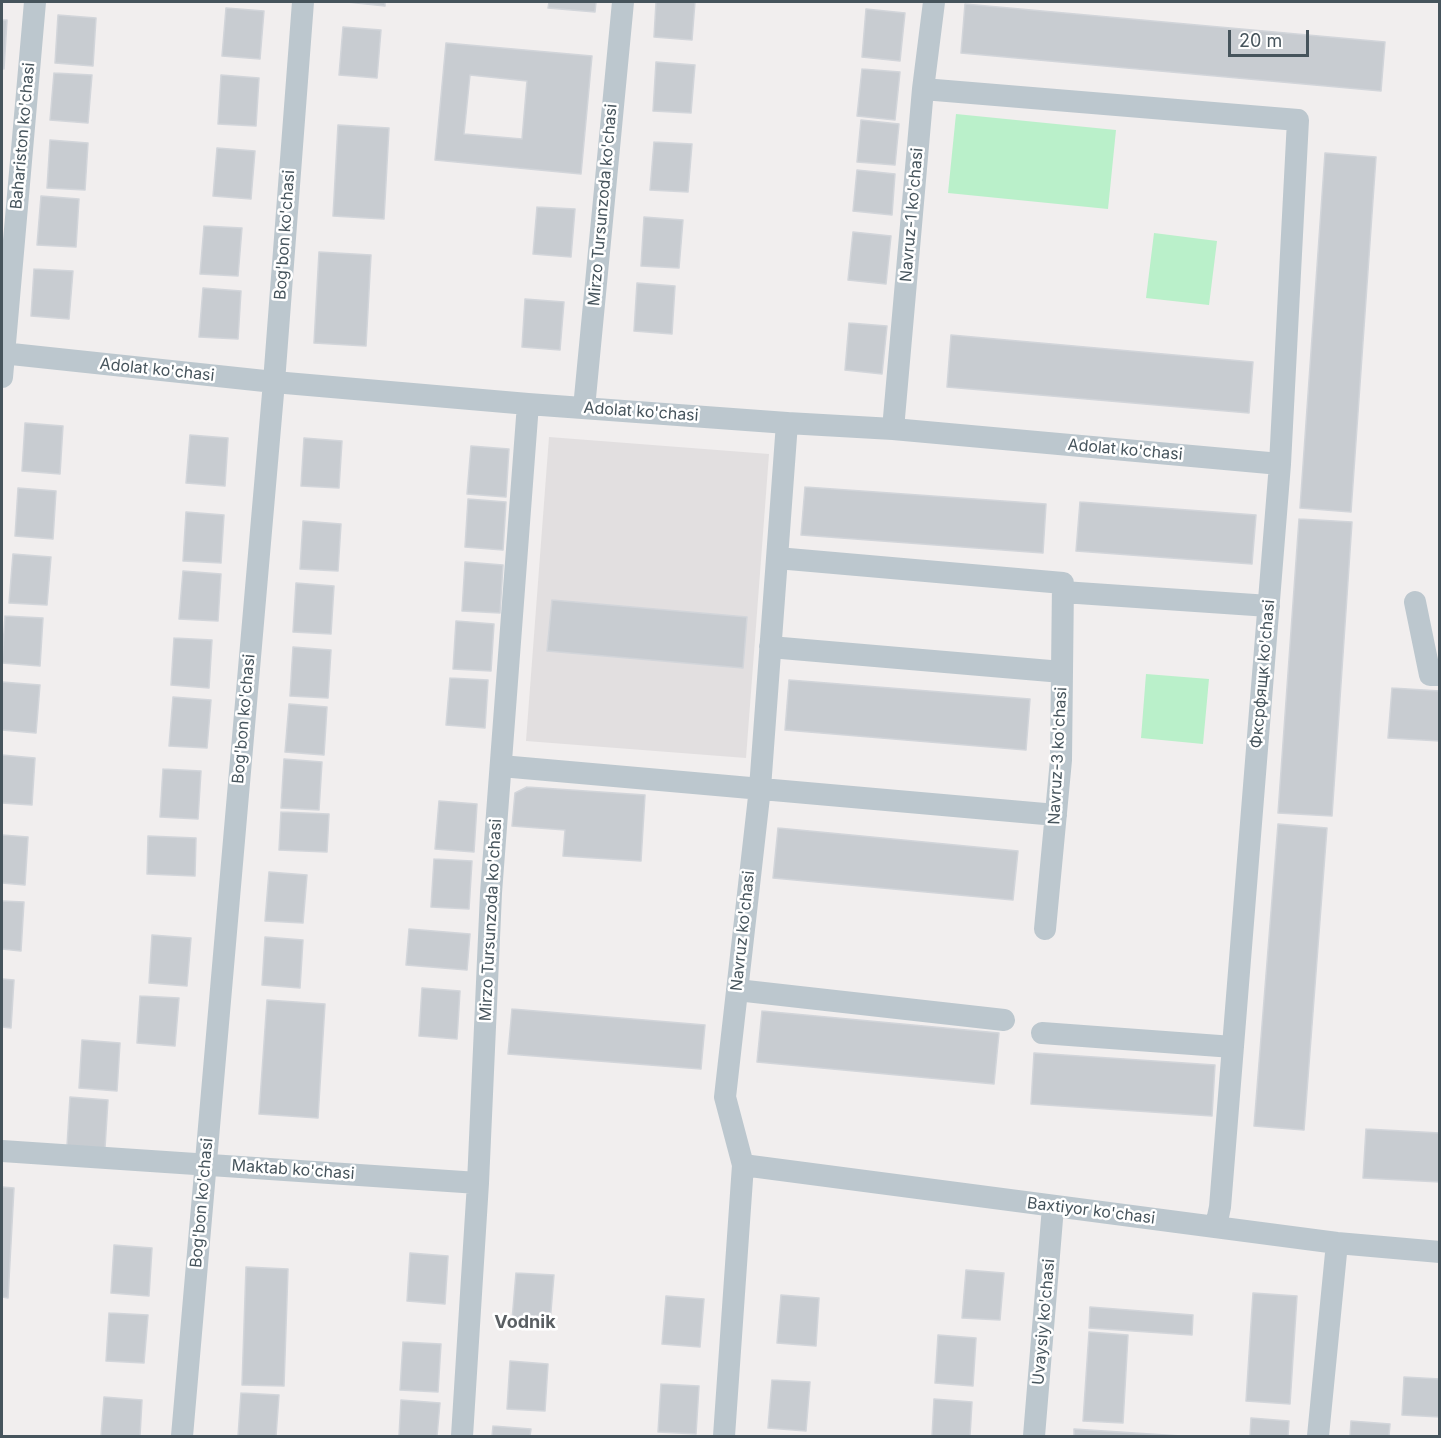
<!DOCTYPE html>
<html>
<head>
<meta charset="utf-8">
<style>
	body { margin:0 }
	#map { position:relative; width:1441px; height:1438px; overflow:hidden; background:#f1eeee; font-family:Inter,sans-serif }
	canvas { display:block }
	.frame { position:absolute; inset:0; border:3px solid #46545c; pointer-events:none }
	.scale { position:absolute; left:1228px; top:30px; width:81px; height:27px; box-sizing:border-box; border:3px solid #46545c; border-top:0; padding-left:8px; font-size:18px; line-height:21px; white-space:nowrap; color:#46545c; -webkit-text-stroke:4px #fff; paint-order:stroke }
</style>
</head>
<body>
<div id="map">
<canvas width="1441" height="1438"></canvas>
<div class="frame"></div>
<div class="scale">20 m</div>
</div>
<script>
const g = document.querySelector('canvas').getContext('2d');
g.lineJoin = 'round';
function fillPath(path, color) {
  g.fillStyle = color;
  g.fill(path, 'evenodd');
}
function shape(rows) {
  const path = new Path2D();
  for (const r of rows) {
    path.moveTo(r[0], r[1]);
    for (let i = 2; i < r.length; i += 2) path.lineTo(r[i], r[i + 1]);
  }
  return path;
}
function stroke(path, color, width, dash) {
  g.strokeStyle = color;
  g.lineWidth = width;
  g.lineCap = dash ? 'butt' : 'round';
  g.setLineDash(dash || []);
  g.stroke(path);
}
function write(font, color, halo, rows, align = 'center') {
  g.font = font + ' Inter,sans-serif';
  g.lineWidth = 5;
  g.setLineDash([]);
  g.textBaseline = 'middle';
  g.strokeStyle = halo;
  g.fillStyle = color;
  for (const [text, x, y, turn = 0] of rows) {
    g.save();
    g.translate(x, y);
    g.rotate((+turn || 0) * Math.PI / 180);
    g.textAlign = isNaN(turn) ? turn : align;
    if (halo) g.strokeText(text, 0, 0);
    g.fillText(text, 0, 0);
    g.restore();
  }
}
fillPath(shape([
	[549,437,769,454,746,758,526,741]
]), '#e2dfe0');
fillPath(shape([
	[956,114,1116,130,1108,209,948,193],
	[1154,233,1217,241,1209,305,1146,298],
	[1146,674,1209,679,1203,744,1141,738]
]), '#baf0ca');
const building = shape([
	[347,2,385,2,385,6,347,2],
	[549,2,596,2,595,12,548,8,549,2],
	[656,2,695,2,692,40,654,37,656,2],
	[965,4,1385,42,1381,91,961,53,965,4],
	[226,8,264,11,260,59,222,56,226,8],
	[866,9,905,13,900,61,862,57,866,9],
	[58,15,96,18,93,66,55,63,58,15],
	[2,20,7,20,4,69,2,68,2,20],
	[343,27,381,30,377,78,339,75,343,27],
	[446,43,592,56,581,174,435,160,446,43],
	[470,75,527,81,522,139,464,134,470,75],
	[656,62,695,65,691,113,653,111,656,62],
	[862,69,900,72,895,120,857,116,862,69],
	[54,73,92,75,88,123,50,120,54,73],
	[221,75,259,78,256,126,218,124,221,75],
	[861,120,899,124,895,165,857,162,861,120],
	[338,125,389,128,384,219,333,216,338,125],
	[50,140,88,143,85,190,47,188,50,140],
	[654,142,692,144,688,192,650,190,654,142],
	[217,148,255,151,251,199,213,196,217,148],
	[1325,153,1376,157,1351,512,1300,508,1325,153],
	[857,170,895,174,892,215,853,211,857,170],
	[41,196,79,199,76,247,37,245,41,196],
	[537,207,575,209,571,257,533,254,537,207],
	[644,217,683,220,679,268,641,266,644,217],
	[204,226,242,228,238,276,200,274,204,226],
	[853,232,891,236,886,284,848,280,853,232],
	[319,252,371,255,366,346,314,343,319,252],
	[34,269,73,271,69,319,31,316,34,269],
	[637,283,675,286,672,334,634,331,637,283],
	[203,288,241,291,238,339,199,337,203,288],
	[525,299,564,302,560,350,522,347,525,299],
	[849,323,887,326,882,374,845,370,849,323],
	[951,335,1253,362,1249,413,947,387,951,335],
	[25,423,63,426,60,474,22,471,25,423],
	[190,435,228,438,225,486,186,483,190,435],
	[304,438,342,441,339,488,301,486,304,438],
	[471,446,509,449,506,497,467,494,471,446],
	[805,487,1046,504,1043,553,801,535,805,487],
	[18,488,56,491,53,539,15,536,18,488],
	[468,499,506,502,503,550,465,547,468,499],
	[1080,502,1256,515,1252,564,1076,551,1080,502],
	[186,512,224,515,221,563,183,561,186,512],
	[1299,519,1352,522,1332,816,1278,813,1299,519],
	[303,521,341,524,338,571,300,569,303,521],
	[13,554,51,557,47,605,9,603,13,554],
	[465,562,503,565,500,613,462,611,465,562],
	[183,571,221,574,218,621,179,619,183,571],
	[296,583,334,586,331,634,293,632,296,583],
	[552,600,747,617,743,668,547,651,552,600],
	[5,616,43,618,40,666,2,663,5,616],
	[456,621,494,624,491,671,453,669,456,621],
	[174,638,212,640,209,688,171,685,174,638],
	[293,647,331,650,328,698,290,696,293,647],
	[450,678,488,680,485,728,446,725,450,678],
	[789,680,1030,699,1026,750,785,730,789,680],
	[2,682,40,685,36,733,2,730,2,682],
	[1392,688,1440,691,1440,741,1388,738,1392,688],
	[173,697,211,700,207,748,169,746,173,697],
	[289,704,327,707,324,755,285,752,289,704],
	[2,755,35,758,32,805,2,803,2,755],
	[284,759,322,762,319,810,281,808,284,759],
	[163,769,201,771,198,819,160,817,163,769],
	[527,787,645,795,641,861,563,856,565,830,512,826,515,793,527,787],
	[439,801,477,804,474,852,435,849,439,801],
	[281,812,329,814,327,852,279,850,281,812],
	[1278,824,1327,828,1304,1130,1254,1126,1278,824],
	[778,828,1018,851,1013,900,773,878,778,828],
	[2,835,28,837,25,885,2,883,2,835],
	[148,836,196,838,195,876,147,874,148,836],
	[434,859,472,861,469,909,431,907,434,859],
	[269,872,307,875,303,923,265,921,269,872],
	[2,901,24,902,21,951,2,949,2,901],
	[409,929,470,934,467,970,406,965,409,929],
	[152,935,191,938,187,986,149,983,152,935],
	[265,937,303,940,300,988,262,985,265,937],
	[2,979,14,980,11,1028,2,1027,2,979],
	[422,988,460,991,457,1039,419,1036,422,988],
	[140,996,179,998,175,1046,137,1043,140,996],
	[267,1000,325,1004,318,1118,259,1114,267,1000],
	[512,1009,705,1025,701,1069,508,1054,512,1009],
	[762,1011,999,1033,994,1084,757,1062,762,1011],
	[82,1040,120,1043,117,1091,79,1088,82,1040],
	[1034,1053,1215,1065,1212,1116,1031,1104,1034,1053],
	[70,1097,108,1100,105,1148,67,1146,70,1097],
	[1366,1129,1440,1133,1440,1182,1363,1178,1366,1129],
	[2,1187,14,1188,8,1298,2,1297,2,1187],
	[114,1245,152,1248,149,1296,111,1293,114,1245],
	[410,1253,448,1256,445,1304,407,1301,410,1253],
	[246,1267,288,1269,284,1386,242,1385,246,1267],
	[966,1270,1004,1273,1000,1320,962,1318,966,1270],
	[516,1273,554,1275,550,1323,512,1320,516,1273],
	[1253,1293,1297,1296,1290,1404,1246,1401,1253,1293],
	[781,1295,819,1298,816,1346,777,1343,781,1295],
	[666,1296,704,1299,700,1347,662,1344,666,1296],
	[1090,1307,1193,1315,1192,1335,1089,1328,1090,1307],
	[109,1313,148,1315,144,1363,106,1361,109,1313],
	[1089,1332,1128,1335,1123,1423,1083,1421,1089,1332],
	[938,1335,976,1338,973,1386,935,1383,938,1335],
	[403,1342,441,1344,438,1392,400,1390,403,1342],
	[510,1361,548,1364,545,1411,507,1409,510,1361],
	[1404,1377,1440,1379,1440,1417,1402,1415,1404,1377],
	[772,1380,810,1382,806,1431,768,1428,772,1380],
	[661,1384,699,1386,696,1434,658,1432,661,1384],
	[241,1393,279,1395,276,1436,238,1436,241,1393],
	[104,1397,142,1400,140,1436,101,1436,104,1397],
	[934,1399,972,1402,970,1436,932,1436,934,1399],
	[401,1400,440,1403,437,1436,399,1436,401,1400],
	[1251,1418,1289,1421,1288,1436,1250,1436,1251,1418],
	[1351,1421,1390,1424,1389,1436,1350,1436,1351,1421],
	[493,1426,531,1429,530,1436,492,1436,493,1426],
	[1074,1429,1181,1436,1074,1436,1074,1429]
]);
fillPath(building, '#c8ccd1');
stroke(building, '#d2d5da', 1.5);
stroke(shape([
	[923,89,1298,120,1280,464,1220,1207,1216,1226],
	[2,353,274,382,528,404,787,423,893,429,1280,464],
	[2,377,35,2],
	[584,408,623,2],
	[893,429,923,89,934,2],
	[777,558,1063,583,1061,760,1045,929],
	[1063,592,1269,606],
	[1415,602,1430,675,1440,675],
	[770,647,1062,672],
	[501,766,1056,815],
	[737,990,1004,1020],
	[1042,1033,1233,1047],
	[2,1151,478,1183],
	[743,1165,1337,1243,1440,1252],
	[182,1436,274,382,303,2],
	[462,1436,478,1183,491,893,528,404],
	[724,1436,743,1165,725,1097,760,788,787,423],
	[1034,1436,1053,1207],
	[1318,1436,1337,1243]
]), '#bcc7ce', 22);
write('16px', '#46545c', '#fff', [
	["Bahariston ko'chasi",23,136,-85],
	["Mirzo Tursunzoda ko'chasi",603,205,-85],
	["Navruz-1 ko'chasi",912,215,-85],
	["Bog'bon ko'chasi",285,235,-86],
	["Adolat ko'chasi",157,370,6],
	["Adolat ko'chasi",641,412,4],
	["Adolat ko'chasi",1125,450,5],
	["Фксрфящк ko'chasi",1263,674,-85],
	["Bog'bon ko'chasi",244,719,-85],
	["Navruz-3 ko'chasi",1058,756,-87],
	["Mirzo Tursunzoda ko'chasi",491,920,-87],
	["Navruz ko'chasi",743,931,-84],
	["Maktab ko'chasi",293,1170,4],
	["Bog'bon ko'chasi",202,1203,-85],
	["Baxtiyor ko'chasi",1091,1211,7],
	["Uvaysiy ko'chasi",1044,1322,-85]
]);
write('bold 18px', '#5a5f63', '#fff', [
	["Vodnik",525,1323]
]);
</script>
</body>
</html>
